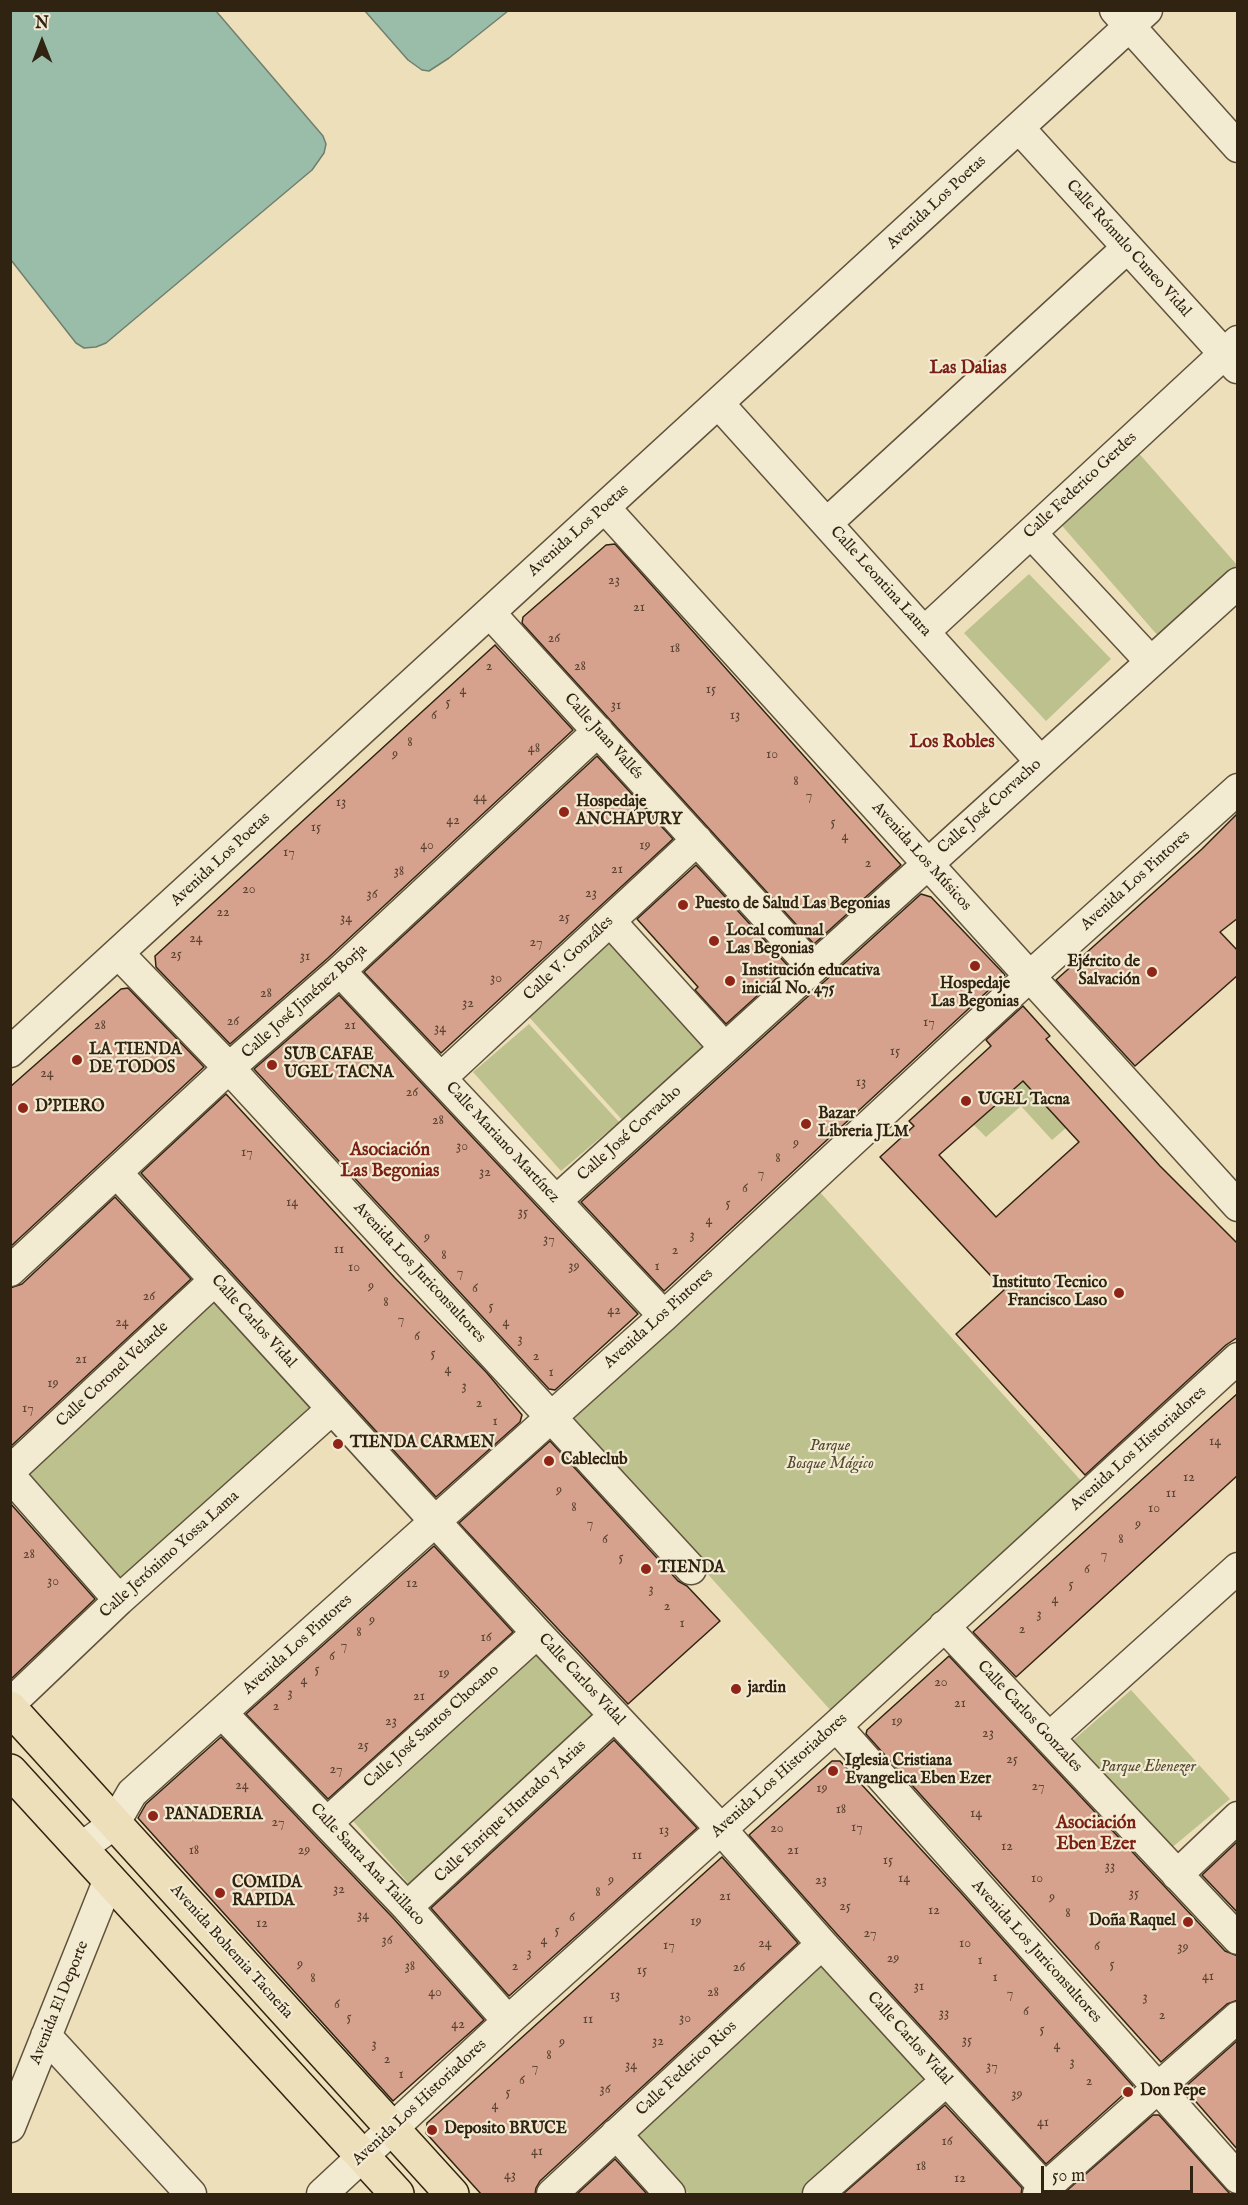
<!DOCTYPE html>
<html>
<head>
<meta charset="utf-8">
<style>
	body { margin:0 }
	#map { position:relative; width:1248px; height:2205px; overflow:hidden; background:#eddfba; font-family:"IM FELL English",serif }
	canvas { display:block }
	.frame { position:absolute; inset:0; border:12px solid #302312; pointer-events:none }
	.north { position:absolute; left:12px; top:12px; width:60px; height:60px; -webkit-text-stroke:4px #f3ead2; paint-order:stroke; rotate:0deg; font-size:16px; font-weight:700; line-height:24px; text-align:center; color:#302312 }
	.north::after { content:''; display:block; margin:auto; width:21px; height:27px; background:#302312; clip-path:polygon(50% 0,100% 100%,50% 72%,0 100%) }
	.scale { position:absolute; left:1041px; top:2166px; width:152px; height:27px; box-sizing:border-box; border:3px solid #302312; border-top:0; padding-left:8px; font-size:18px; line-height:21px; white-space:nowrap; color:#302312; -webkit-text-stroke:4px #f3ead2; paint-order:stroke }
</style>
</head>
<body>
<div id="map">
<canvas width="1248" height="2205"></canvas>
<div class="frame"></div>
<div class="north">N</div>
<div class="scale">50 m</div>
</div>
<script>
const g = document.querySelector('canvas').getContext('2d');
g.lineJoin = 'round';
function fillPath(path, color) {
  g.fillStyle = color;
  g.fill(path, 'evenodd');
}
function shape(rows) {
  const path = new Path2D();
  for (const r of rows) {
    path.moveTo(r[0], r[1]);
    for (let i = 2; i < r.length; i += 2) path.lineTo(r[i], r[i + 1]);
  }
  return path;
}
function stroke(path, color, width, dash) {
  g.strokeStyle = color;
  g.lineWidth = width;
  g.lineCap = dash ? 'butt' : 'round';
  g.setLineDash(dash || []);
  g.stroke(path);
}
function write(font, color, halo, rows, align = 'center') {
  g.font = font + ' "IM FELL English",serif';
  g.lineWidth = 4.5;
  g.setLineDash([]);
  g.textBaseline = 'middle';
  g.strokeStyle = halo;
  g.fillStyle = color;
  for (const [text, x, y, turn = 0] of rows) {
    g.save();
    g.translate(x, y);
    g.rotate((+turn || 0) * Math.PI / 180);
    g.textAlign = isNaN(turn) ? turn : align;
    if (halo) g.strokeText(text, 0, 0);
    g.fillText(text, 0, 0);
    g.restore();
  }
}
fillPath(shape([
	[1136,450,1237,565,1159,637,1057,520],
	[1029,574,1111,659,1046,721,964,633],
	[609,941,709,1047,625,1123,529,1017],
	[529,1024,619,1122,561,1171,473,1072],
	[1023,1081,1066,1128,1052,1140,1021,1106,986,1137,973,1124],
	[818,1190,1084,1484,833,1713,566,1417],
	[212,1301,223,1301,314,1410,117,1584,24,1471],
	[537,1647,599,1717,409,1884,346,1813],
	[1131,1690,1230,1799,1169,1850,1070,1743],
	[825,1956,932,2075,801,2194,689,2194,631,2129]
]), '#bcc18d');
const water = shape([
	[11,10,216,11,323,136,326,144,324,153,312,170,106,343,96,347,84,348,76,343,11,260,11,10],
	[365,11,508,11,449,58,429,71,422,70,408,60,365,11]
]);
fillPath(water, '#9abdaa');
stroke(water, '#707f6d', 1.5);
const building = shape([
	[615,544,901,865,814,944,522,623,523,617,606,545,615,544],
	[495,645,573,730,328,958,230,1044,156,967,155,956,495,645],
	[597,756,673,839,441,1053,364,972,597,756],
	[1238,813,1238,918,1220,932,1238,951,1238,975,1135,1066,1056,980,1202,849,1238,813],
	[696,865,789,967,726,1024,695,990,698,987,637,919,696,865],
	[921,894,931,897,1005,975,664,1291,581,1202,921,894],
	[128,988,204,1067,10,1247,10,1087,121,989,128,988],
	[339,995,638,1314,555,1390,549,1389,254,1069,339,995],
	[1023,1006,1050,1036,1046,1039,1160,1166,1238,1244,1238,1337,1226,1345,1085,1475,956,1334,1004,1290,880,1157,914,1126,909,1121,991,1046,986,1040,1023,1006],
	[1023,1081,1079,1142,996,1217,939,1155,1023,1081],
	[226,1094,395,1278,487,1373,522,1415,520,1422,436,1497,141,1173,226,1094],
	[115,1197,191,1279,10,1447,10,1288,22,1284,115,1197],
	[1238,1393,1238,1475,1016,1677,973,1632,1238,1393],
	[550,1441,678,1581,687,1586,720,1621,628,1704,459,1523,550,1441],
	[10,1503,95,1599,10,1680,10,1503],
	[434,1546,513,1632,328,1799,246,1714,434,1546],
	[949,1656,1225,1951,1238,1956,1238,2000,1227,2004,1161,2062,866,1734,867,1730,949,1656],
	[221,1737,394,1919,484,2020,393,2101,138,1818,146,1804,221,1737],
	[614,1740,697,1828,509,1996,431,1908,614,1740],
	[832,1761,840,1761,962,1894,1133,2086,1046,2164,835,1932,749,1835,832,1761],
	[1238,1841,1238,1913,1202,1875,1238,1841],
	[722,1857,798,1943,540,2181,536,2188,535,2194,481,2194,426,2133,427,2123,722,1857],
	[1238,2040,1238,2150,1184,2088,1238,2040],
	[945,2105,1022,2188,1021,2194,843,2194,945,2105],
	[1153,2115,1159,2115,1230,2194,1063,2194,1153,2115],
	[615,2159,647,2194,577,2194,615,2159]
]);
fillPath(building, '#d6a28e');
stroke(building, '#302312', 1.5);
const minor = shape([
	[1115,10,1238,147],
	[1019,128,1237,368],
	[719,404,1040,761],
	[605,508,1238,1206],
	[827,523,1127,248],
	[1031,533,1151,662],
	[490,613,813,968],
	[924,632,1238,341],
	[610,921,725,1048],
	[118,953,229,1068,691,1569],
	[340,971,664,1316],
	[10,1052,1147,10],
	[441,1078,697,840],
	[117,1173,537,1633,721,1829,822,1944,1045,2188],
	[556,1201,1238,583],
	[10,1271,229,1068,340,971,598,731],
	[10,1471,215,1280],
	[10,1476,119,1600],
	[944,1626,1238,1939],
	[10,1704,119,1600,332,1409],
	[222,1713,407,1907,508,2021],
	[836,1726,1238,2178],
	[1049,1738,1238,1568],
	[328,1822,537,1633],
	[81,1848,114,1824,132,1793,664,1316,1029,977,1238,789],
	[1177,1875,1238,1817],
	[407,1907,614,1716],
	[46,2036,191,2194],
	[10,2127,109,1879],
	[616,2134,670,2194],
	[322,2194,508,2021,836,1726,1238,1358],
	[552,2194,822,1944],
	[818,2194,946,2081],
	[1038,2194,1238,2017]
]);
const major = shape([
	[10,1708,452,2194],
	[10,1771,397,2194]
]);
stroke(minor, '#5f523c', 33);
stroke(major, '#302312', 36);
stroke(minor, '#f3ead2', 30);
stroke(major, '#eddfba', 33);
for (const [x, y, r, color] of [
	[564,812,6,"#8f2418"],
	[683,905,6,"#8f2418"],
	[714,941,6,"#8f2418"],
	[975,966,6,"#8f2418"],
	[1152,972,6,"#8f2418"],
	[730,981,6,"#8f2418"],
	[77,1060,6,"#8f2418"],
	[272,1065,6,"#8f2418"],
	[966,1101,6,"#8f2418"],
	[23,1108,6,"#8f2418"],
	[806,1124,6,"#8f2418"],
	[1119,1293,6,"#8f2418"],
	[338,1444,6,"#8f2418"],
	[549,1461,6,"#8f2418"],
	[646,1569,6,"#8f2418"],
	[736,1689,6,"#8f2418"],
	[833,1771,6,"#8f2418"],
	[153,1816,6,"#8f2418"],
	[220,1893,6,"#8f2418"],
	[1188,1922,6,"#8f2418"],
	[1128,2092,6,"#8f2418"],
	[432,2130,6,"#8f2418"]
]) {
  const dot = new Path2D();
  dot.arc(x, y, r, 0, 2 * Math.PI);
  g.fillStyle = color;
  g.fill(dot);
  stroke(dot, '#f3ead2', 2);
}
write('14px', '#5a4331', null, [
	["23",614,581],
	["21",639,608],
	["26",554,639],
	["18",675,649],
	["2",489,667],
	["28",580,667],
	["15",711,690],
	["4",463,691],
	["5",448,703],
	["31",616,706],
	["6",434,716],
	["13",735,716],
	["8",410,743],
	["48",534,749],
	["9",395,755],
	["10",772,755],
	["8",796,782],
	["7",809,796],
	["44",480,798],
	["13",341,803],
	["42",453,821],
	["5",833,823],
	["15",316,828],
	["4",845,837],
	["40",427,846],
	["19",645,846],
	["17",289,853],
	["2",868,864],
	["21",617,870],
	["38",399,872],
	["20",249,890],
	["23",591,894],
	["36",372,895],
	["22",223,913],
	["25",564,918],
	["34",346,919],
	["24",196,939],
	["27",536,943],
	["25",176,955],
	["31",305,957],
	["30",496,979],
	["28",266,994],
	["32",468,1004],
	["26",233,1022],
	["17",929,1023],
	["28",100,1026],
	["21",350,1026],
	["34",440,1029],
	["15",895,1052],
	["24",47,1074],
	["13",861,1083],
	["26",412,1093],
	["28",438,1121],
	["9",796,1144],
	["30",462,1147],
	["17",247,1153],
	["8",778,1159],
	["32",485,1173],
	["7",761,1174],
	["6",745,1189],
	["14",292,1203],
	["5",728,1204],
	["35",523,1213],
	["4",709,1221],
	["3",692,1236],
	["9",427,1238],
	["37",549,1240],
	["11",339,1250],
	["2",675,1251],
	["8",444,1256],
	["39",574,1267],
	["1",657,1267],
	["10",354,1268],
	["7",460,1273],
	["9",371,1287],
	["6",475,1289],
	["26",149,1297],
	["8",386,1303],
	["5",491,1307],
	["42",614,1311],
	["7",401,1320],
	["24",122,1323],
	["4",506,1323],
	["6",417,1337],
	["3",520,1340],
	["5",433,1354],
	["2",536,1357],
	["21",81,1360],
	["4",448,1370],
	["1",551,1373],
	["19",53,1384],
	["3",464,1387],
	["2",479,1404],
	["17",28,1409],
	["1",495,1422],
	["14",1215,1442],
	["12",1189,1478],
	["9",559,1491],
	["11",1171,1494],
	["8",574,1508],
	["10",1154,1509],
	["7",590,1524],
	["9",1138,1525],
	["6",605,1540],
	["8",1121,1540],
	["28",29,1555],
	["7",1104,1555],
	["5",621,1558],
	["6",1087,1570],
	["30",53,1582],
	["12",412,1584],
	["5",1071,1585],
	["3",651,1590],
	["4",1055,1600],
	["2",667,1607],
	["3",1039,1615],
	["9",372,1621],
	["1",682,1624],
	["2",1022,1630],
	["8",359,1633],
	["16",486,1638],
	["7",344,1646],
	["6",332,1657],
	["5",317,1670],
	["19",444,1674],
	["4",304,1681],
	["20",941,1683],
	["3",290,1694],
	["21",419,1697],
	["21",960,1704],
	["2",276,1707],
	["23",391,1722],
	["19",897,1722],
	["23",988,1734],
	["25",363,1746],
	["25",1012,1760],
	["27",336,1770],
	["24",242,1786],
	["27",1038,1787],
	["19",822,1789],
	["18",841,1810],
	["14",976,1814],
	["27",278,1823],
	["17",857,1828],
	["20",777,1829],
	["13",664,1831],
	["12",1007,1847],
	["18",194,1851],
	["29",304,1851],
	["21",793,1851],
	["11",637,1856],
	["15",888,1861],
	["33",1110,1867],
	["14",904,1879],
	["10",1037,1879],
	["9",611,1881],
	["23",821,1881],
	["32",339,1890],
	["8",598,1893],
	["35",1134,1894],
	["21",725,1897],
	["9",1052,1898],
	["25",845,1907],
	["12",934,1911],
	["8",1068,1914],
	["34",363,1916],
	["6",572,1918],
	["19",696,1922],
	["12",262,1924],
	["5",557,1931],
	["27",870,1934],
	["36",387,1941],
	["4",544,1941],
	["24",765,1944],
	["10",965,1944],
	["17",669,1946],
	["6",1097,1947],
	["39",1183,1948],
	["3",529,1954],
	["29",893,1959],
	["1",980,1961],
	["9",300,1965],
	["5",1112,1965],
	["38",410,1967],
	["2",515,1967],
	["26",739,1968],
	["15",642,1971],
	["41",1208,1977],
	["1",995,1978],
	["8",313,1979],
	["31",919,1987],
	["40",435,1993],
	["28",713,1993],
	["7",1010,1994],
	["13",615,1996],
	["3",1145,1998],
	["6",337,2005],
	["6",1026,2012],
	["33",944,2014],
	["2",1162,2016],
	["5",349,2018],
	["30",685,2019],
	["11",588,2020],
	["42",458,2025],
	["5",1042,2030],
	["35",967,2041],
	["32",658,2042],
	["9",562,2043],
	["3",374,2045],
	["4",1057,2046],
	["8",549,2056],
	["2",387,2060],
	["3",1072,2063],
	["34",631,2066],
	["37",992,2067],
	["7",535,2068],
	["1",401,2075],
	["6",522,2081],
	["2",1089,2082],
	["36",605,2090],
	["5",508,2093],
	["39",1017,2095],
	["4",495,2106],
	["41",1043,2123],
	["16",947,2142],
	["41",537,2152],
	["18",921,2167],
	["43",510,2176],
	["12",960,2179]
]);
write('16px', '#302312', '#f3ead2', [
	["Avenida Los Poetas",937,203,-43],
	["Calle Rómulo Cuneo Vidal",1128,249,48],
	["Calle Federico Gerdes",1081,486,-43],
	["Avenida Los Poetas",579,531,-42],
	["Calle Leontina Laura",880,582,48],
	["Calle Juan Vallés",603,737,48],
	["Calle José Corvacho",990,807,-42],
	["Avenida Los Músicos",921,857,48],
	["Avenida Los Poetas",221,860,-43],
	["Avenida Los Pintores",1136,881,-42],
	["Calle V. Gonzáles",569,959,-43],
	["Calle José Jiménez Borja",305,1002,-42],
	["Calle José Corvacho",630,1134,-42],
	["Calle Mariano Martínez",502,1143,47],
	["Avenida Los Juriconsultores",419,1273,47],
	["Avenida Los Pintores",659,1319,-42],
	["Calle Carlos Vidal",253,1322,48],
	["Calle Coronel Velarde",113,1375,-43],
	["Avenida Los Historiadores",1139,1449,-42],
	["Calle Jerónimo Yossa Lama",170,1555,-42],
	["Avenida Los Pintores",298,1645,-42],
	["Calle Carlos Vidal",581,1680,47],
	["Calle Carlos Gonzales",1029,1717,47],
	["Calle José Santos Chocano",432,1727,-42],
	["Avenida Los Historiadores",780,1776,-42],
	["Calle Enrique Hurtado y Arias",511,1812,-43],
	["Calle Santa Ana Taillaco",367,1865,47],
	["Avenida Bohemia Tacneña",231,1952,48],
	["Avenida Los Juriconsultores",1036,1952,48],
	["Avenida El Deporte",60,2003,-68],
	["Calle Carlos Vidal",909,2039,48],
	["Calle Federico Rios",687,2069,-43],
	["Avenida Los Historiadores",420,2103,-43]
]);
write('bold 16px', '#302312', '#f3ead2', [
	["Hospedaje",576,803],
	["ANCHAPURY",576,821],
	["Puesto de Salud Las Begonias",695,905],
	["Local comunal",726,932],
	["Las Begonias",726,950],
	["Ejército de",1140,963,"right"],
	["Salvación",1140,981,"right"],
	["Institución educativa",742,972],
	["inicial No. 475",742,990],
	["Hospedaje",975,985,"center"],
	["Las Begonias",975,1003,"center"],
	["LA TIENDA",89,1051],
	["DE TODOS",89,1069],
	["SUB CAFAE",284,1056],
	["UGEL TACNA",284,1074],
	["UGEL Tacna",978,1101],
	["D'PIERO",35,1108],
	["Bazar",818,1115],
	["Libreria JLM",818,1133],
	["Instituto Tecnico",1107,1284,"right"],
	["Francisco Laso",1107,1302,"right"],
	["TIENDA CARMEN",350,1444],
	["Cableclub",561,1461],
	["TIENDA",658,1569],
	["jardin",748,1689],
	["Iglesia Cristiana",845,1762],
	["Evangelica Eben Ezer",845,1780],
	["PANADERIA",165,1816],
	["COMIDA",232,1884],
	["RAPIDA",232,1902],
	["Doña Raquel",1176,1922,"right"],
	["Don Pepe",1140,2092],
	["Deposito BRUCE",444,2130]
], 'left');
write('italic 16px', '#534a31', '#f3ead2', [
	["Parque",830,1447],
	["Bosque Mágico",830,1465],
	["Parque Ebenezer",1148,1768]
]);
write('bold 18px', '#7a1f14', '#f3ead2', [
	["Las Dalias",968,369],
	["Los Robles",952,743],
	["Asociación",390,1151],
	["Las Begonias",390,1172],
	["Asociación",1096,1824],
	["Eben Ezer",1096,1845]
]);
</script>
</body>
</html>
